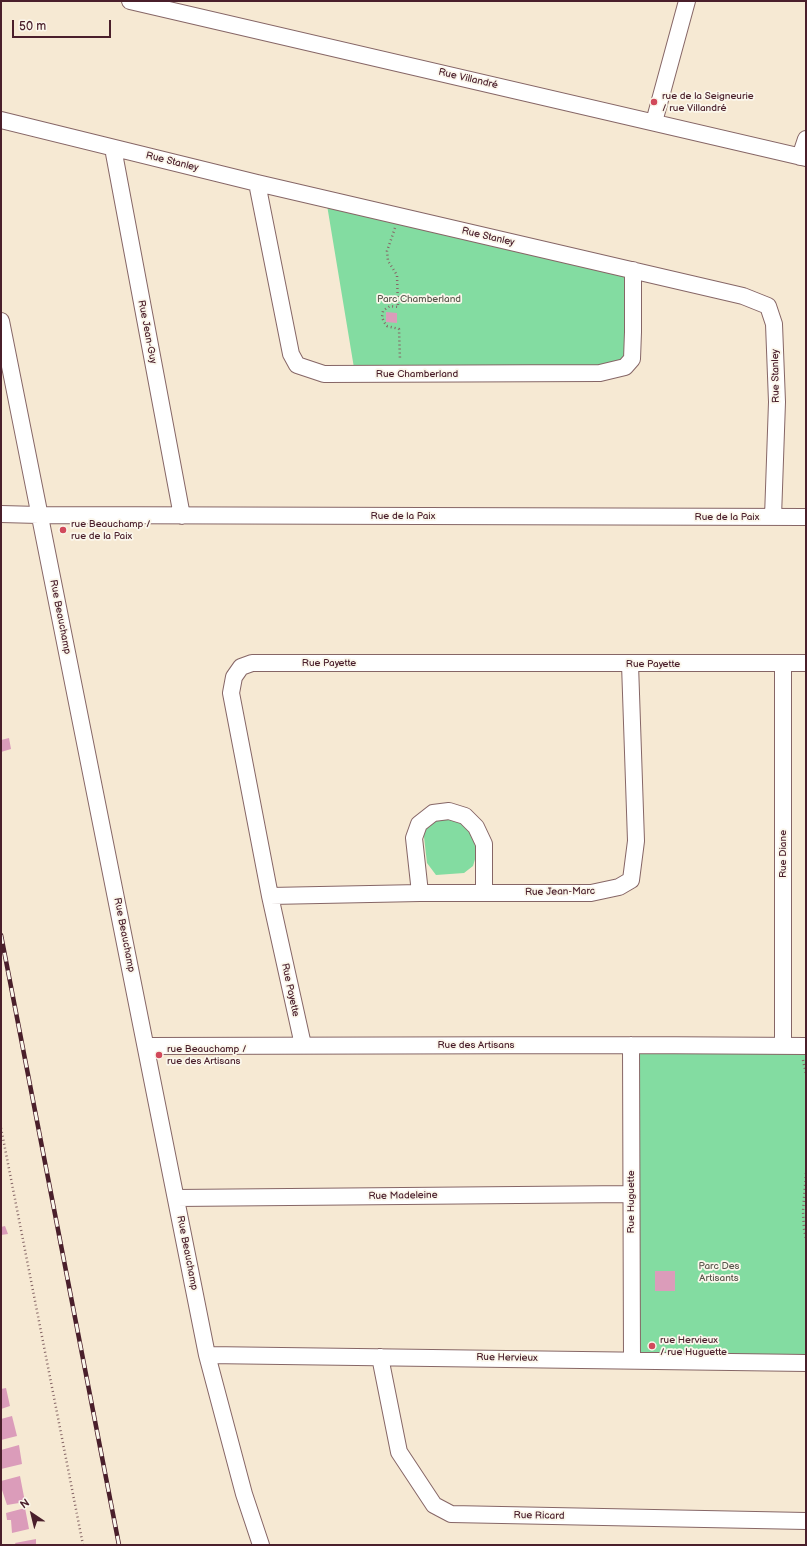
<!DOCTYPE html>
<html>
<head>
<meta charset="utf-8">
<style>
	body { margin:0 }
	#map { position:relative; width:807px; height:1546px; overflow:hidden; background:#f6e9d3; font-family:"Balsamiq Sans",sans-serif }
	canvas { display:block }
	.frame { position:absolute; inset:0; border:2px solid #4a1f2b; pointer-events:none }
	.north { position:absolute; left:12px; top:1494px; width:40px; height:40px; -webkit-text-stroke:3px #fbf7ec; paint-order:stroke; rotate:325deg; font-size:11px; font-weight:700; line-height:16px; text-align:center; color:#4a1f2b }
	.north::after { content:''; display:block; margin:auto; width:14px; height:18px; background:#4a1f2b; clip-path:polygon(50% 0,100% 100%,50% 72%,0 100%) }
	.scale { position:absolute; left:12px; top:20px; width:99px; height:18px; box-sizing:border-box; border:2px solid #4a1f2b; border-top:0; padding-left:5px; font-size:12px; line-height:14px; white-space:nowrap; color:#4a1f2b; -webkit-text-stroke:3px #fbf7ec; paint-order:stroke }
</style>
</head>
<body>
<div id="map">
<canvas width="807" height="1546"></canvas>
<div class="frame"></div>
<div class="north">N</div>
<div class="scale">50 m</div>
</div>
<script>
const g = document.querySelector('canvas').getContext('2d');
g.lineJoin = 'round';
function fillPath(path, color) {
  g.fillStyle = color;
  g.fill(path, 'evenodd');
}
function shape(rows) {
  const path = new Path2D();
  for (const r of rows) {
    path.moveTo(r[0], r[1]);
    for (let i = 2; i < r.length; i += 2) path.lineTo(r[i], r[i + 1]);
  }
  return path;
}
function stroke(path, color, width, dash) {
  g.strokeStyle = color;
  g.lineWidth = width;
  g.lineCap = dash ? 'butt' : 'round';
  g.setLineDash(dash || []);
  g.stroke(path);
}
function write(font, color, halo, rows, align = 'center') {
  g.font = font + ' "Balsamiq Sans",sans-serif';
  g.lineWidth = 3.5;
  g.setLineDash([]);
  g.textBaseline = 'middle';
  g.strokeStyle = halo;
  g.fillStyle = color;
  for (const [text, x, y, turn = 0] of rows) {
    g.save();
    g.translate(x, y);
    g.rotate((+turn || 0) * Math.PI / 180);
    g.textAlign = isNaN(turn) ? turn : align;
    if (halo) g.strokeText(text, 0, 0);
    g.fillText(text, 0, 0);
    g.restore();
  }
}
fillPath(shape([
	[326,199,633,271,624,367,355,374],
	[452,815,473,827,476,856,473,866,464,873,436,875,427,863,423,828,432,818],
	[631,1045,806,1045,806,1363,632,1361]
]), '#83dca1');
fillPath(shape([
	[386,312,397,313,397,323,386,322],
	[9,738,11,749,1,752,1,740],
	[5,1226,8,1234,1,1235,1,1227],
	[655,1271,675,1271,675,1291,655,1291],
	[6,1388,10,1406,1,1409,1,1389],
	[12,1416,17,1436,1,1440,1,1419],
	[19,1445,22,1464,1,1469,1,1450],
	[20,1476,25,1502,7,1505,1,1487,1,1481],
	[25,1508,29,1529,12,1533,11,1520,7,1520,6,1513],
	[36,1539,36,1545,16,1545,15,1543]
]), '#db9cba');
const minor = shape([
	[130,1,806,158],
	[1,120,257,183,743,296,768,306,774,324,777,402,773,517],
	[654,122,687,1],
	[113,148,182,516],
	[800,157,806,139],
	[257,183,291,354,297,365,324,374,600,373,625,367,632,359,633,332,633,270],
	[1,321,207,1355,244,1494,261,1545],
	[1,514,39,515,806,517],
	[420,893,414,838,419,824,433,813,449,811,465,816,476,827,484,844,484,893],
	[270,896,420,893,591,893,619,887,631,880,636,841,630,664],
	[303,1045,270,896,231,693,234,677,241,667,252,663,806,663],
	[631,1045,632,1360],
	[783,1045,783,663],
	[146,1046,631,1045,806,1046],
	[176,1198,631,1194],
	[207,1355,806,1363],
	[380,1357,399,1452,434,1505,451,1514,806,1521]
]);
stroke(minor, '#866666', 18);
stroke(shape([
	[395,228,387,251,388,261,397,275,398,307,390,306,387,308,383,311,382,317,384,322,387,326,399,329,400,360],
	[803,1060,806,1074],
	[1,1128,83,1545],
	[806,1173,803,1211,804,1229,806,1239]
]), '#866666', 2.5, [1, 3]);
stroke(minor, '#fff', 16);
const rail = shape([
	[1,935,119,1545]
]);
stroke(rail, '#4a1f2b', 4.5);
stroke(rail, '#fbf7ec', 3, [9]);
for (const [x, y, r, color] of [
	[654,102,4,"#d1495b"],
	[63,530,4,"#d1495b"],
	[159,1055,4,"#d1495b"],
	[652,1346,4,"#d1495b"]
]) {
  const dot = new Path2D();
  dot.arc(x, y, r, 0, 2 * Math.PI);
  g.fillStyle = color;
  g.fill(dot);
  stroke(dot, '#fbf7ec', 1.5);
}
write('10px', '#4a1f2b', '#fbf7ec', [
	["Rue Villandré",468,79,13],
	["Rue Stanley",172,162,14],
	["Rue Stanley",488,237,13],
	["Rue Jean-Guy",147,332,79],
	["Rue Chamberland",417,374],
	["Rue Stanley",776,376,-91],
	["Rue de la Paix",403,516],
	["Rue de la Paix",727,517],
	["Rue Beauchamp",60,617,79],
	["Rue Payette",329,663],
	["Rue Payette",653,664],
	["Rue Diane",783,854,-90],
	["Rue Jean-Marc",560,892,-1],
	["Rue Beauchamp",124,935,79],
	["Rue Payette",290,990,78],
	["Rue des Artisans",476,1045],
	["Rue Madeleine",403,1196,-1],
	["Rue Huguette",631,1202,-90],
	["Rue Beauchamp",187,1253,79],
	["Rue Hervieux",507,1358,1],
	["Rue Ricard",539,1516,1]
]);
write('10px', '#4a1f2b', '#fbf7ec', [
	["rue de la Seigneurie",662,96],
	["/ rue Villandré",662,108],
	["rue Beauchamp /",71,524],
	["rue de la Paix",71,536],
	["rue Beauchamp /",167,1049],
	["rue des Artisans",167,1061],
	["rue Hervieux",660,1340],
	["/ rue Huguette",660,1352]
], 'left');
write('10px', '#5b584e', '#fbf7ec', [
	["Parc Chamberland",419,299],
	["Parc Des",719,1266],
	["Artisants",719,1278]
]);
</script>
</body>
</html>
